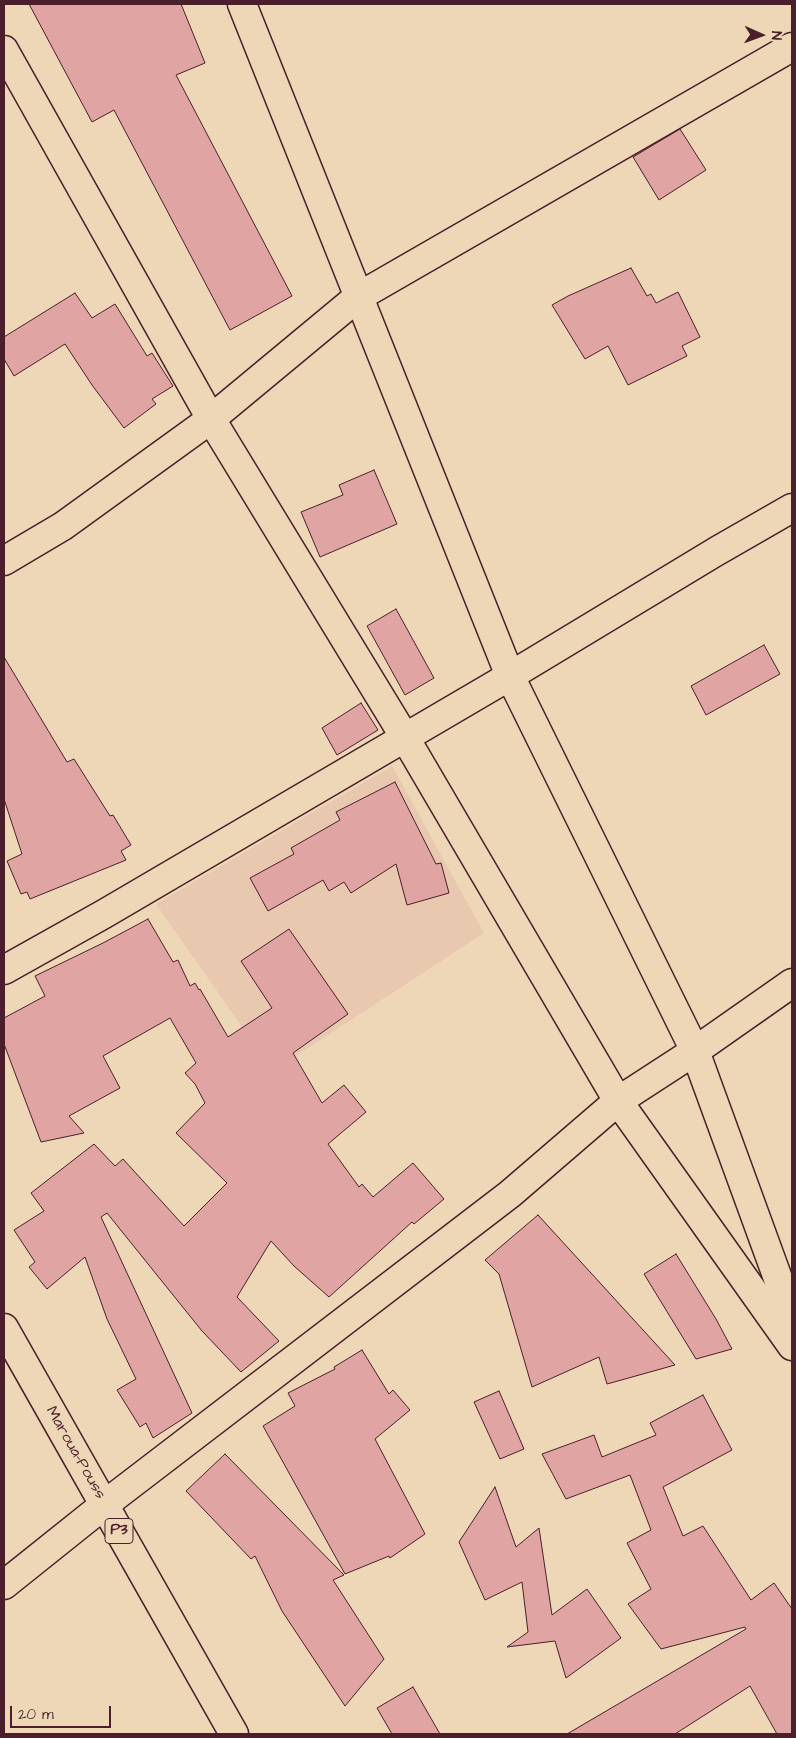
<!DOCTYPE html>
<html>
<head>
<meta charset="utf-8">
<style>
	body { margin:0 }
	#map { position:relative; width:796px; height:1738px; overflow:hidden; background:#edd7b6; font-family:"Architects Daughter",sans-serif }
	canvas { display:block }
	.frame { position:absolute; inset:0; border:5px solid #4a1f2b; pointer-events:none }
	.north { position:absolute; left:736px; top:10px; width:50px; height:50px; -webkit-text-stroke:4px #edd7b6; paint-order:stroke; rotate:92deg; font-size:14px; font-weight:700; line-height:20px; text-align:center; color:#4a1f2b }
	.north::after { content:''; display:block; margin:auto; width:18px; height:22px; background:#4a1f2b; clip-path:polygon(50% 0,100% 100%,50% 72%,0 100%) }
	.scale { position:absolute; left:10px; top:1706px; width:101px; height:22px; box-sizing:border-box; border:2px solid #4a1f2b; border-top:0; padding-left:6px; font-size:15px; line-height:18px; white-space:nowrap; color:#4a1f2b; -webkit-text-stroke:4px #edd7b6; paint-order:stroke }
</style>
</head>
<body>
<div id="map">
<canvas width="796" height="1738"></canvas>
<div class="frame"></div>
<div class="north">N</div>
<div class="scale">20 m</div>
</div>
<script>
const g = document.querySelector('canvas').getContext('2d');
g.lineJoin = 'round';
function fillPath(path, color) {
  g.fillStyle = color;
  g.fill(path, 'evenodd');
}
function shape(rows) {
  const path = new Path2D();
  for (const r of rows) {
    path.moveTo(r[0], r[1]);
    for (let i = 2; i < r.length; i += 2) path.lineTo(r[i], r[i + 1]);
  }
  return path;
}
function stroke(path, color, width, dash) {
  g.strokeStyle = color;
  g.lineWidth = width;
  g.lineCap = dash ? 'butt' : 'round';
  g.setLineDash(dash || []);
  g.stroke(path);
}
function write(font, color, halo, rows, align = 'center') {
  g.font = font + ' "Architects Daughter",sans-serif';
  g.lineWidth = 4;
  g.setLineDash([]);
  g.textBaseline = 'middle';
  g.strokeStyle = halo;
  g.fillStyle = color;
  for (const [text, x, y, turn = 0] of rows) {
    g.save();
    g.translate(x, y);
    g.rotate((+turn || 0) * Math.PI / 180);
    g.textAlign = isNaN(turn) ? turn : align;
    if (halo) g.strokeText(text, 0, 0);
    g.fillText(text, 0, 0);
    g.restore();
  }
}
fillPath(shape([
	[392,766,484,933,273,1071,156,904]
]), '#e9c8b0');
const building = shape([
	[29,4,181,4,205,63,176,75,292,296,230,330,114,110,92,122,29,4],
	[680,129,706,170,659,200,633,157,680,129],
	[631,268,647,296,651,294,656,303,678,292,700,337,682,346,687,356,628,385,608,346,585,359,552,305,568,296,631,268],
	[75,293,92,318,115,304,147,356,152,353,173,386,152,399,156,404,124,428,92,385,65,344,14,376,4,359,4,337,75,293],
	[374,470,397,524,320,557,301,512,343,495,339,485,374,470],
	[396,609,434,678,405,695,367,626,396,609],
	[764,645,780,674,706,715,691,686,764,645],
	[4,657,67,762,74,759,110,816,113,815,131,845,121,851,126,860,30,899,27,892,21,894,7,861,22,854,4,799,4,657],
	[361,703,378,730,337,755,322,728,361,703],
	[395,782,436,864,441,863,449,893,407,905,396,864,351,893,344,882,329,891,323,880,268,911,250,878,294,854,291,848,340,820,336,812,395,782],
	[148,919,173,962,178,960,190,986,195,983,199,990,200,989,228,1037,272,1008,241,961,289,929,348,1014,293,1053,322,1103,344,1085,366,1112,328,1144,359,1187,362,1184,373,1197,413,1163,444,1199,414,1224,412,1222,329,1297,294,1266,271,1241,237,1297,279,1341,241,1372,202,1331,107,1213,101,1217,192,1413,153,1438,146,1423,140,1427,117,1390,136,1379,107,1319,85,1257,47,1289,29,1267,35,1262,14,1230,44,1211,31,1193,94,1144,115,1166,123,1159,184,1226,227,1183,176,1133,205,1103,195,1084,185,1073,196,1063,170,1018,103,1056,120,1088,69,1116,84,1133,41,1142,4,1044,4,1018,45,996,35,976,103,943,148,919],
	[538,1215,675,1365,607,1384,599,1357,532,1387,499,1274,485,1260,538,1215],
	[676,1254,716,1319,732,1349,696,1359,644,1274,676,1254],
	[362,1350,389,1394,393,1390,410,1410,375,1439,425,1534,390,1558,389,1556,345,1574,263,1426,295,1406,288,1393,335,1369,334,1367,362,1350],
	[499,1391,524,1449,500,1459,474,1402,499,1391],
	[703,1395,732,1450,663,1487,683,1536,703,1526,751,1600,774,1583,792,1609,792,1734,777,1734,750,1686,675,1734,567,1734,746,1629,745,1627,661,1649,628,1604,651,1589,627,1543,651,1530,630,1475,566,1499,542,1454,594,1435,602,1457,656,1435,650,1423,703,1395],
	[225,1454,344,1575,333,1580,384,1659,345,1706,282,1611,255,1556,251,1559,186,1491,225,1454],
	[495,1487,516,1547,539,1528,552,1615,587,1589,621,1638,566,1678,555,1641,507,1647,528,1632,522,1582,485,1600,459,1542,495,1487],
	[413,1687,440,1734,392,1734,377,1708,413,1687]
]);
fillPath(building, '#e0a5a3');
stroke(building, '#4a1f2b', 1);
const street = shape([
	[4,50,211,419,404,736,618,1101,792,1346],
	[4,561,63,526,211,419,358,297,792,47],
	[4,970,104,914,510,676,717,551,792,508],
	[4,1585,104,1505,510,1194,618,1101,695,1051,792,983]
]);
const secondary = shape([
	[242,4,510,676,695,1051,792,1317]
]);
const primary = shape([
	[4,1328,234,1734]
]);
stroke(street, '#4a1f2b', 31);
stroke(secondary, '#4a1f2b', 31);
stroke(primary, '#4a1f2b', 31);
stroke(street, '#edd7b6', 28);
stroke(secondary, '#edd7b6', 28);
stroke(primary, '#edd7b6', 28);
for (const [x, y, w] of [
	[119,1531,28]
]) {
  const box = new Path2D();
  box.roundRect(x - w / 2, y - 12.5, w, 25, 4);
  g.fillStyle = '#edd7b6';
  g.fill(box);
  stroke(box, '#4a1f2b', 1);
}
write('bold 15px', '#4a1f2b', null, [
	["P3",119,1531]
]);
write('16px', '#4a1f2b', '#edd7b6', [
	["Maroua-Pouss",75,1453,60]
]);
</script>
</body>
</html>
